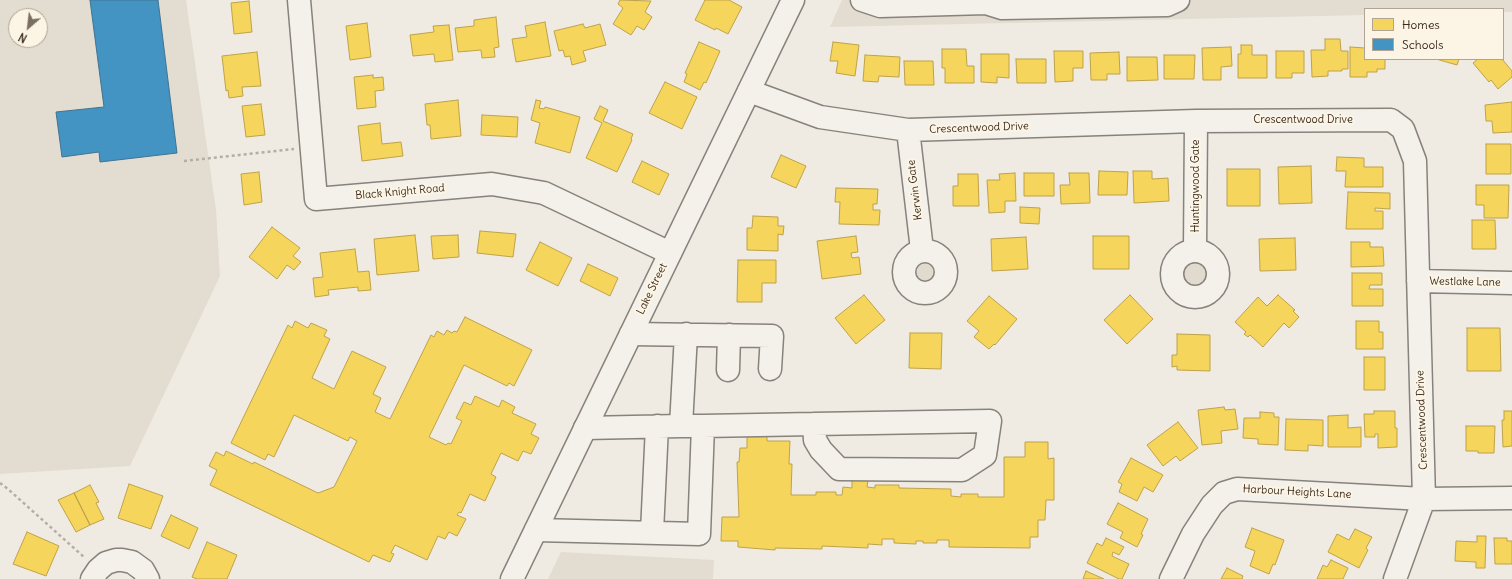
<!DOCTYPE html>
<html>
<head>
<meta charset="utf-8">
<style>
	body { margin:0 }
	#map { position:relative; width:1512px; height:579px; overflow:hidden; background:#efebe2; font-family:Delius,sans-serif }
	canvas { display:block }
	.legend { position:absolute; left:1364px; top:8px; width:140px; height:52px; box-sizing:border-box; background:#fcf5e5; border:1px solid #afa495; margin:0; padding:5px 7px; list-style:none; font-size:12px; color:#3b2a1e }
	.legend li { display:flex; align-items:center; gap:8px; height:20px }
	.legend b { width:20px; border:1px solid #afa495 }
	.north { position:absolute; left:8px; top:8px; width:40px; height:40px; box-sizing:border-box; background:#fcf5e5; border:1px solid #afa495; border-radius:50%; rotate:208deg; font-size:11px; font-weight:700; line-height:16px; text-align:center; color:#3b2a1e }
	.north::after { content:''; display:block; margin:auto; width:14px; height:18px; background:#7a6e63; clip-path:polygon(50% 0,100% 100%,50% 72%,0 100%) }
</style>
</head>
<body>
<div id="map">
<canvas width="1512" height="579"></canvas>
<ul class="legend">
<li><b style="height:11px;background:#f6d55c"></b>Homes</li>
<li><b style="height:11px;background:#4393c3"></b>Schools</li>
</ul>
<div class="north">N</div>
</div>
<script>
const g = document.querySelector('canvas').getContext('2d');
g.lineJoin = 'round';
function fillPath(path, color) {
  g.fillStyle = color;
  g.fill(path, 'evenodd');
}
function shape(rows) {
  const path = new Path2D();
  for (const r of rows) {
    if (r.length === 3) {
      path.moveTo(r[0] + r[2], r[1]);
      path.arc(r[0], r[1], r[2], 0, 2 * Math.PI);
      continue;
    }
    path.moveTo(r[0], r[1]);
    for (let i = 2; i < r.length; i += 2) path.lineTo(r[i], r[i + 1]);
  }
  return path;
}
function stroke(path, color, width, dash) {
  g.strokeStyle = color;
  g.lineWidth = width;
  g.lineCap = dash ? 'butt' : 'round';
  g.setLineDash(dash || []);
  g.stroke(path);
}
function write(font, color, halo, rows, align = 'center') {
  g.font = font + ' Delius,sans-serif';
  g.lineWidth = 4;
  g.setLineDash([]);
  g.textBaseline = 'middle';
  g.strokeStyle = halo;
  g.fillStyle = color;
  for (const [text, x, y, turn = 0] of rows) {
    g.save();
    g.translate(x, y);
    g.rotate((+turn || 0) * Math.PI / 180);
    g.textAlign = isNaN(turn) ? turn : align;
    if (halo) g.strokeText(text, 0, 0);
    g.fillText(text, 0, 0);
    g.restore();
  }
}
fillPath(shape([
	[0,0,186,0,216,210,220,276,130,466,0,474],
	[16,16,40,16,40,40,16,40],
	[842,0,1512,0,1512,12,1503,12,1503,9,1365,9,1365,15,830,27],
	[561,552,714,560,713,579,548,579]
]), '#e3dcd0');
fillPath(shape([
	[926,272,12],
	[1195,274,14]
]), '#e1dace');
const homes = shape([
	[620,0,651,1,645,12,652,17,644,30,637,26,631,35,613,24,623,8,618,4,620,0],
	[705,0,729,0,742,7,728,34,716,28,715,30,695,20,705,0],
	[249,1,252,32,234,34,231,3,249,1],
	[496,17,499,47,494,48,495,57,482,58,481,50,458,52,455,28,474,26,474,20,496,17],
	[545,22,551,56,516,62,512,39,527,37,525,26,545,22],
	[367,23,371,57,350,60,346,26,367,23],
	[583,24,585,28,600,24,606,45,583,51,586,61,572,65,570,56,565,57,563,50,559,51,554,31,583,24],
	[449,25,453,60,435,62,434,54,413,56,410,35,434,32,433,26,449,25],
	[1325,39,1340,39,1341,51,1348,51,1348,69,1342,69,1342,71,1328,71,1328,76,1312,77,1311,50,1325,50,1325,39],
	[699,42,720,51,706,83,704,82,700,90,684,82,687,74,685,73,699,42],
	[833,42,859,45,855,76,836,73,838,61,830,61,833,42],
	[1241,45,1252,45,1252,55,1267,55,1267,78,1238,78,1238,54,1241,54,1241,45],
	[1231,47,1232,66,1221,67,1221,80,1203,80,1202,48,1231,47],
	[1350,47,1365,48,1365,59,1385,59,1385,69,1377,69,1377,72,1367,72,1367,77,1350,77,1350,47],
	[942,49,966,49,967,66,974,66,974,83,945,83,945,68,942,68,942,49],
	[1054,51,1083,51,1083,68,1073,68,1073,81,1055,82,1054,51],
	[1276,51,1304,51,1304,73,1292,73,1292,78,1276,78,1276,51],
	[257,52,261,86,242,87,243,96,229,98,228,90,226,91,222,56,257,52],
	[1119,52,1120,74,1107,74,1107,80,1091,80,1090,53,1119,52],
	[981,54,1009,54,1009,78,997,77,997,83,981,82,981,54],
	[865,55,900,57,899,77,879,76,878,82,863,81,865,55],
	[1164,55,1195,55,1194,79,1164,79,1164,55],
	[1127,57,1157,57,1158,80,1127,81,1127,57],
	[1016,59,1046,59,1046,83,1017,83,1016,59],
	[1436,59,1459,59,1457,65,1436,59],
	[1478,59,1502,59,1512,71,1512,77,1498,89,1491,80,1489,82,1473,63,1478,59],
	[904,61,933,61,934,85,905,85,904,61],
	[373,75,373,78,383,77,384,90,375,91,376,107,357,109,354,77,373,75],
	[665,82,697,97,682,129,649,113,665,82],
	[458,100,461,136,431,139,430,125,427,125,425,104,458,100],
	[536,100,541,101,539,108,544,109,545,107,580,117,570,153,535,143,540,123,531,120,536,100],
	[1512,102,1512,132,1493,133,1492,121,1486,121,1485,105,1512,102],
	[261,104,265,135,246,137,242,106,261,104],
	[600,106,608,110,603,121,633,134,631,139,632,140,617,172,586,158,602,123,594,119,600,106],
	[482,115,518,117,517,137,481,135,482,115],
	[380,123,382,144,401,142,403,156,362,161,358,126,380,123],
	[1486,144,1511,144,1511,174,1486,174,1486,144],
	[781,155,806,166,796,188,771,177,781,155],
	[1337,157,1364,158,1364,167,1383,167,1383,187,1345,187,1346,171,1336,171,1337,157],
	[642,161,669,174,659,195,632,182,642,161],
	[1311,166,1312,203,1279,204,1278,167,1311,166],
	[1227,169,1260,169,1260,206,1227,206,1227,169],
	[1099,171,1128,172,1127,195,1098,195,1099,171],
	[1133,171,1152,171,1152,179,1168,178,1169,201,1134,203,1133,171],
	[259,172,262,202,244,205,241,174,259,172],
	[1015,173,1016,201,1005,201,1005,212,989,213,987,180,1000,180,999,174,1015,173],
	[1024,173,1054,173,1054,196,1024,196,1024,173],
	[1069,173,1089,173,1090,203,1061,204,1060,185,1070,185,1069,173],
	[958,174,978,174,979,206,953,206,953,186,958,186,958,174],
	[1476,185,1509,185,1508,218,1484,218,1484,205,1476,205,1476,185],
	[836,188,878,189,877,204,873,204,873,210,880,210,879,225,839,224,840,202,835,202,836,188],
	[1348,192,1390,193,1390,209,1375,208,1375,211,1383,211,1383,229,1346,229,1348,192],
	[1020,207,1040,208,1039,224,1020,223,1020,207],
	[753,216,778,217,778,226,784,226,783,235,778,234,778,251,747,250,747,228,752,228,753,216],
	[1472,220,1495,220,1496,249,1472,249,1472,220],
	[272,227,300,248,293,256,301,262,294,270,287,265,277,279,249,257,272,227],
	[480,231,516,234,513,257,477,253,480,231],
	[415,235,419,271,377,275,374,239,415,235],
	[458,235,459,257,433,259,431,236,458,235],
	[856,236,858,252,851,253,852,258,859,257,861,274,822,279,817,241,856,236],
	[1093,236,1129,236,1129,269,1093,269,1093,236],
	[1026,237,1028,269,992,271,991,239,1026,237],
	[1295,238,1296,270,1260,271,1259,239,1295,238],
	[540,242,572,258,558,286,526,270,540,242],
	[1351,242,1370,242,1370,247,1383,247,1384,266,1351,267,1351,242],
	[355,249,358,272,369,271,371,290,358,291,358,287,328,290,329,295,315,297,313,278,323,277,320,253,355,249],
	[738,260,776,260,776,283,762,283,762,302,737,302,738,260],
	[588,264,618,278,610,296,580,281,588,264],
	[1352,273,1382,273,1382,285,1370,285,1369,289,1383,289,1383,306,1352,306,1352,273],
	[864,295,885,320,856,344,835,318,864,295],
	[1130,295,1153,319,1127,344,1104,320,1130,295],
	[1278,295,1295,310,1293,311,1299,317,1289,328,1284,323,1263,347,1250,335,1248,337,1244,334,1246,332,1235,322,1258,297,1267,306,1278,295],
	[989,296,1017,319,995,345,994,344,989,349,974,337,979,331,967,321,989,296],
	[465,317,532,350,514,386,509,383,507,386,464,365,429,437,446,445,448,443,451,444,462,421,456,418,464,402,471,405,475,396,499,407,502,400,515,407,512,413,536,424,531,434,539,438,531,454,523,451,518,461,501,453,491,474,496,477,485,501,470,494,461,513,459,512,457,515,466,519,457,536,449,532,445,539,438,536,427,560,395,545,391,553,394,554,390,562,373,555,369,562,210,485,217,470,209,466,216,452,224,456,226,451,253,464,254,462,318,493,334,487,357,441,350,437,348,441,294,415,274,457,268,454,265,460,231,443,288,325,292,328,295,321,308,328,311,323,327,330,324,336,330,339,312,378,334,389,352,351,386,367,373,394,381,398,375,412,390,419,431,335,434,337,437,331,444,335,447,330,452,333,454,331,457,332,465,317],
	[1356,321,1379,321,1379,332,1383,332,1383,349,1356,349,1356,321],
	[1467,328,1500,328,1501,371,1467,371,1467,328],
	[910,333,942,333,941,369,909,368,910,333],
	[1177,334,1210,335,1210,371,1177,370,1177,366,1172,367,1172,355,1177,355,1177,334],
	[1364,357,1385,357,1385,390,1364,390,1364,357],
	[1224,407,1225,410,1235,409,1238,429,1221,431,1222,443,1202,445,1198,410,1224,407],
	[1374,411,1395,411,1395,428,1397,428,1397,447,1378,448,1378,434,1375,434,1375,437,1365,437,1364,414,1374,414,1374,411],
	[1504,411,1512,411,1512,446,1503,447,1502,420,1504,420,1504,411],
	[1260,412,1274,413,1274,417,1279,417,1278,445,1258,444,1258,439,1243,438,1244,418,1260,418,1260,412],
	[1348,415,1348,428,1361,427,1361,447,1328,447,1328,416,1348,415],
	[1286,419,1323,420,1323,446,1308,445,1308,451,1285,450,1286,419],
	[1178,422,1198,448,1180,461,1176,456,1163,466,1147,445,1178,422],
	[1466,426,1495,426,1494,453,1478,453,1478,451,1466,451,1466,426],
	[747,434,767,434,767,441,790,441,789,464,792,464,791,495,816,495,816,492,836,492,836,495,842,495,843,487,852,488,852,479,868,480,867,487,875,488,875,485,899,485,899,488,951,489,951,496,961,497,961,494,978,494,978,497,1004,497,1004,457,1025,457,1025,442,1048,442,1048,459,1054,458,1054,500,1046,500,1045,520,1038,520,1038,537,1030,537,1030,548,949,547,949,540,937,540,937,543,923,543,923,541,916,541,916,544,894,543,894,539,882,539,882,545,868,544,868,548,822,546,822,549,775,548,775,550,738,547,738,541,721,541,722,517,739,517,737,462,739,462,740,448,747,448,747,434],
	[1131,458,1163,475,1153,492,1144,487,1137,501,1119,492,1122,484,1118,482,1131,458],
	[129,484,163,496,151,529,118,518,129,484],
	[90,485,99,502,96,503,104,519,90,525,74,493,90,485],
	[74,493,90,525,76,532,58,500,74,493],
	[1118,503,1148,519,1141,534,1143,535,1137,547,1120,538,1123,532,1107,524,1118,503],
	[171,515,198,528,189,549,161,536,171,515],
	[1252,528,1284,540,1275,565,1273,564,1269,574,1250,566,1255,551,1245,547,1252,528],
	[1355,529,1372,537,1366,548,1368,550,1359,568,1328,552,1337,534,1349,540,1355,529],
	[27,532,59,546,46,576,13,564,27,532],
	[1477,536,1486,536,1485,568,1476,568,1476,562,1455,561,1456,541,1477,542,1477,536],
	[1106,538,1124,547,1119,555,1113,552,1112,556,1129,564,1122,579,1119,579,1087,563,1097,543,1102,546,1106,538],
	[1494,538,1507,538,1507,541,1512,541,1512,564,1495,564,1494,538],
	[207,542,237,555,227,579,197,579,192,577,207,542],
	[1331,560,1348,568,1343,579,1317,579,1323,565,1327,567,1331,560],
	[1227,568,1243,576,1242,579,1221,579,1227,568],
	[1086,571,1104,579,1083,579,1086,571]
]);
fillPath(homes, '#f6d55c');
stroke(homes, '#bea249', 1);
const schools = shape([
	[90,0,158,0,177,153,100,162,99,152,62,157,56,112,104,107,90,0]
]);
fillPath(schools, '#4393c3');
stroke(schools, '#417492', 1);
const minor = shape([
	[299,0,316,199,492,184,544,193,670,253],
	[862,0,880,6,986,3,986,0],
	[986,3,1002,8,1167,5,1178,0],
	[749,91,820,117,908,130,1196,121,1391,120,1403,129,1415,161,1424,499,1395,579],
	[908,130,922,250],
	[1195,250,1196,121],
	[925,272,21],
	[1195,274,23],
	[1418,281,1512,283],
	[631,334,772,336,770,369],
	[728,370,729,335],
	[681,426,686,334],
	[585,428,681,426,703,426,814,424,990,421,985,455,962,470,839,469,821,450,815,440,814,424],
	[536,530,699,534,703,426],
	[652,532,657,426],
	[92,579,98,570,106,563,116,560,122,560,132,562,143,570,148,579],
	[1171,579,1193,534,1212,505,1224,493,1237,489,1424,499,1512,498]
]);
const major = shape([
	[512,579,793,0]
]);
stroke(minor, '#87827b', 25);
stroke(major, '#87827b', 25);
stroke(shape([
	[184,161,294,149],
	[0,483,8,489,85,558]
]), '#b2aea7', 2.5, [3, 3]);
stroke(minor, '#f4f1ea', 22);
stroke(major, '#f4f1ea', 22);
write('11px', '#3b2a1e', '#fcf5e5', [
	["Crescentwood Drive",1303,120],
	["Crescentwood Drive",979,128,-2],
	["Huntingwood Gate",1196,186,-90],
	["Kerwin Gate",915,190,-97],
	["Black Knight Road",400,192,-5],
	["Westlake Lane",1465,282,1],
	["Lake Street",652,289,-64],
	["Crescentwood Drive",1422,420,-92],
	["Harbour Heights Lane",1297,492,3]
]);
</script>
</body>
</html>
